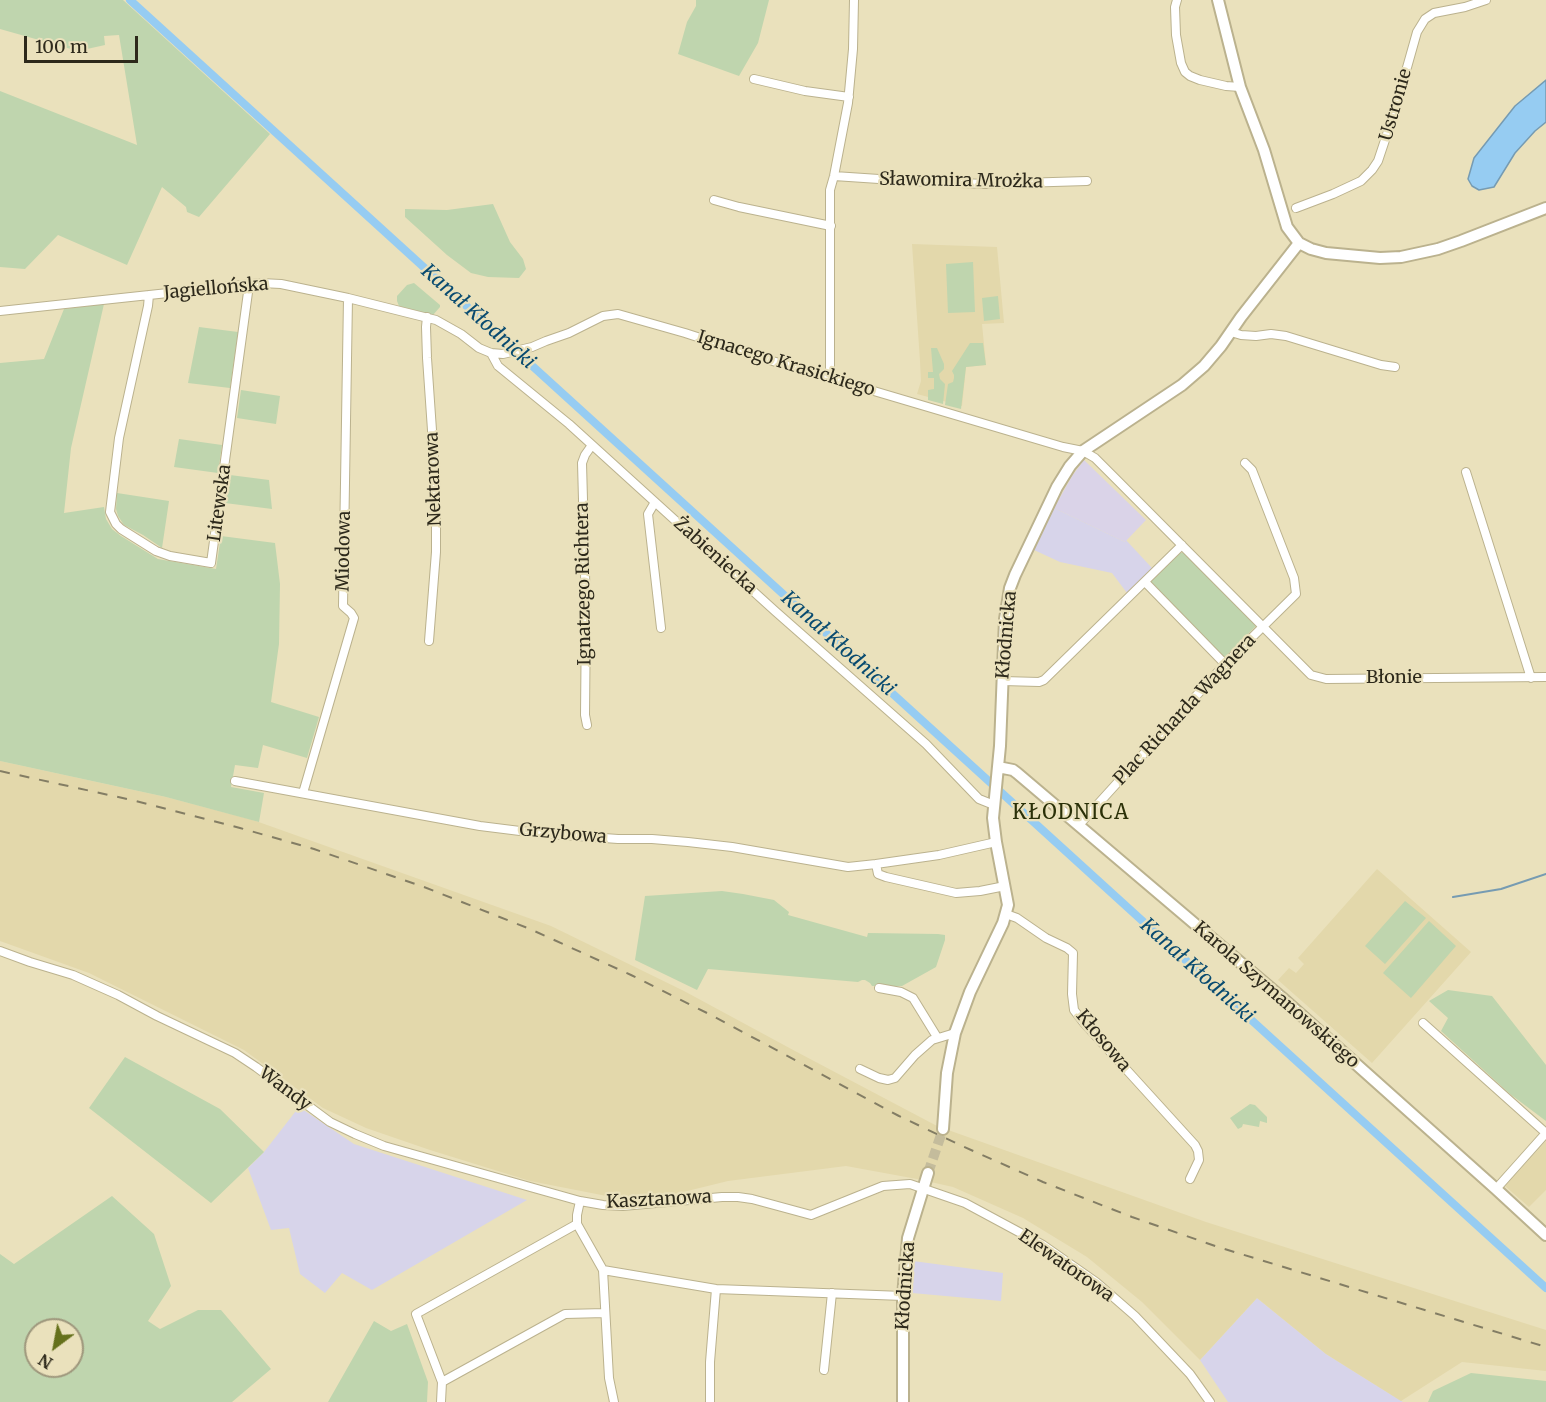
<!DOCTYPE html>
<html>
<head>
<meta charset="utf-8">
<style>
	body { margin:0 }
	#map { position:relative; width:1546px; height:1402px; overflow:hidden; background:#eae1bc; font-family:Merriweather,serif }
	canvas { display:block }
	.north { position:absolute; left:24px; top:1318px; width:60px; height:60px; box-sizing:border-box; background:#eae1bc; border:2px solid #9e977c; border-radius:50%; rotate:212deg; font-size:16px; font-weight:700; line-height:24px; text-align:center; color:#2d291b }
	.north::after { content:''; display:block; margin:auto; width:21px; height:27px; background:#65711b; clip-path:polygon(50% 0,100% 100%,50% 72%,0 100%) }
	.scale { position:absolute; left:24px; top:36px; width:114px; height:27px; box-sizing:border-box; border:3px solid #2d291b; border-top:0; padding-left:8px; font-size:18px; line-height:21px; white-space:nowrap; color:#2d291b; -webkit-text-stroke:4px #eae1bc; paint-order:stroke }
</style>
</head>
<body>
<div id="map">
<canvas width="1546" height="1402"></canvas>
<div class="north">N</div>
<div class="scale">100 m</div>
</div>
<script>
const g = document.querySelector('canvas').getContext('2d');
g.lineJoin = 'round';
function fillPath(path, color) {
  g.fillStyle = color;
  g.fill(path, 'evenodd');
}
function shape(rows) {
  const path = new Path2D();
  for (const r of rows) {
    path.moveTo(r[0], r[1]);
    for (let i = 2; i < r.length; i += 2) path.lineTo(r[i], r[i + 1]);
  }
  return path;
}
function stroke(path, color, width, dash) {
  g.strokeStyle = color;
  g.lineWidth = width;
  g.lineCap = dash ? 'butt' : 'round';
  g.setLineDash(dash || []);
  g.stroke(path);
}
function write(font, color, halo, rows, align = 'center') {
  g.font = font + ' Merriweather,serif';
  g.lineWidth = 4.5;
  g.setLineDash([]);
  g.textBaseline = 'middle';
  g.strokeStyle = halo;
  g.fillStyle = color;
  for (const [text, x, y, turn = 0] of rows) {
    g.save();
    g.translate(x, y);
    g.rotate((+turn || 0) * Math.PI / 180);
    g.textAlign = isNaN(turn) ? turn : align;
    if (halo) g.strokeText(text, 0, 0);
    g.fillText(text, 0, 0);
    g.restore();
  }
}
fillPath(shape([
	[1084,460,1146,520,1125,542,1054,508,1072,476]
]), '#dad3e8');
fillPath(shape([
	[1054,508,1125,542,1126,540,1152,568,1127,593,1112,573,1060,562,1034,550],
	[299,1107,354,1144,527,1200,372,1290,342,1273,325,1293,300,1274,289,1228,271,1230,248,1168,264,1152],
	[913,1261,1003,1273,1001,1301,912,1293],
	[1257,1298,1326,1354,1403,1402,1228,1402,1200,1360]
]), '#d7d4ea');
fillPath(shape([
	[912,244,997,247,1004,323,982,324,986,365,966,367,962,406,917,394,921,381,920,361],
	[0,761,166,797,253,820,551,926,684,991,795,1051,937,1126,1206,1222,1546,1330,1546,1371,1462,1362,1401,1401,1326,1354,1257,1298,1200,1360,1142,1302,1087,1257,1023,1218,953,1187,917,1179,846,1166,728,1181,671,1195,622,1199,530,1181,430,1150,366,1128,323,1108,244,1050,89,973,0,941],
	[1377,869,1471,952,1372,1063,1278,980,1289,968,1296,973,1304,964,1298,958],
	[1546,1141,1546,1190,1529,1207,1505,1186]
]), '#e3d8ab');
fillPath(shape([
	[0,0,123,0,270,134,199,217,187,212,186,207,162,187,127,265,58,235,25,269,0,267,0,91,137,145,119,35,104,36,105,45,78,51,0,29],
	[696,0,769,0,758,43,739,76,678,54,687,22,696,6],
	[493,204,510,242,523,259,526,269,519,278,488,277,471,273,447,255,405,217,405,209,447,210],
	[973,262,975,312,948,313,946,264],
	[414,283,440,305,440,307,433,315,399,306,397,301,397,296,407,285],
	[998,296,1000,319,984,321,982,298],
	[104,304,71,448,64,513,104,507,106,519,112,529,121,536,158,559,216,569,221,536,275,543,280,584,279,644,271,702,319,717,307,758,263,745,258,768,235,765,231,787,264,793,259,822,166,797,0,761,0,363,44,359,64,309],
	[199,327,238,332,230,388,188,383],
	[970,343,983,343,986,365,966,367,961,409,945,405,948,384,953,382,954,378,954,375,952,371],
	[931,348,937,348,944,364,944,369,939,374,940,379,945,384,943,404,928,400,928,390,934,389,934,378,928,378,928,372,933,372],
	[241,390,280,396,276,424,237,418],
	[179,439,222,445,218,473,174,467],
	[230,475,269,480,272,509,225,503],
	[117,493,169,501,162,548,143,535,124,525,118,516,116,509],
	[1179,553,1184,553,1256,626,1224,658,1150,582],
	[722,891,743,894,774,900,789,912,788,915,867,937,868,933,938,934,945,935,945,940,936,967,902,986,872,986,870,983,865,980,862,980,858,982,708,969,697,990,635,960,645,896],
	[1405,901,1426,918,1385,964,1365,946],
	[1429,921,1456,946,1411,998,1383,973],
	[1448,990,1492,996,1546,1065,1546,1121,1510,1094,1441,1031,1448,1018,1429,1001],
	[125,1057,220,1109,264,1152,211,1203,89,1108],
	[1250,1104,1255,1105,1267,1117,1267,1123,1260,1121,1259,1127,1243,1124,1242,1127,1238,1129,1230,1118],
	[112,1196,154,1234,171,1286,148,1321,160,1329,198,1310,221,1310,271,1369,232,1402,0,1402,0,1254,14,1264],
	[36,1330,72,1330,72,1366,36,1366],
	[374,1321,391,1331,407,1324,428,1382,427,1402,328,1402],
	[1471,1373,1546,1381,1546,1402,1428,1402,1433,1391]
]), '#bfd5ae');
const water = shape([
	[1546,80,1546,122,1535,131,1515,153,1494,187,1479,190,1472,186,1468,179,1474,158,1515,106,1546,80]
]);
fillPath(water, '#96ccf2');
stroke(water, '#769bb2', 1.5);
stroke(shape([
	[1453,897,1501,889,1546,874]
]), '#769bb2', 2);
stroke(shape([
	[130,0,1546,1288]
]), '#96ccf2', 8);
stroke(shape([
	[928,1173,943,1129]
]), '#c4bc9c', 10, [10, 5]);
const street = shape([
	[1177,0,1175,7,1176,35,1181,63,1185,72,1190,76,1200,80,1226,86,1240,87],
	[754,79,805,91,849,97],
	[834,176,909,181,986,184,1087,181],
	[714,200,739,207,831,226],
	[1296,208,1333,194,1361,181,1372,170,1378,161,1395,110,1417,32,1425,19,1434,13,1465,7,1486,0],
	[149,295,148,306,119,438,110,512,116,524,121,529,156,551,170,556,211,563,249,285],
	[0,311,261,283,281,284,348,298,436,320,461,334,479,348,491,353,503,354,532,347,546,341,569,333,603,316,618,314,685,333,759,357,1063,447,1083,451,1095,458,1118,481,1311,675,1326,679,1546,677],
	[427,317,426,327,427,358,436,488,436,552,429,641],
	[1231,332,1241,335,1256,336,1271,334,1286,336,1381,365,1395,367],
	[491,353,498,366,569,424,775,611,926,744,979,799,994,805],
	[830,377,830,190,834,176,848,103,853,49,854,0],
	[1466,472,1531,678],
	[655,502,648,514,661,628],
	[1145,582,1225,664],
	[1003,681,1039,682,1044,680,1182,545],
	[587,725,585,715,586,610,582,463,585,455,592,445],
	[235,781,480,826,536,833,618,839,652,839,688,842,732,847,848,867,876,864,878,874,886,877,956,893,980,891,1005,886],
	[303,793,354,618,351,613,343,606,348,298],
	[1079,825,1225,664,1296,594,1294,578,1252,470,1245,463],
	[876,864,939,855,996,842],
	[1006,914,1017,918,1046,938,1067,948,1073,953,1072,994,1074,1010,1084,1023,1195,1145,1198,1151,1199,1160,1190,1179],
	[0,951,30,962,73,975,118,995,157,1016,235,1053,256,1067,330,1122,355,1134,384,1146,580,1201,603,1205,623,1206,722,1197,738,1197,752,1199,811,1215,883,1186,910,1184,965,1203,1043,1245,1096,1282,1135,1316,1190,1374,1210,1402],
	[879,988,901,992,913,998,937,1037],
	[1423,1023,1546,1133,1496,1189],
	[860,1069,879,1078,888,1080,895,1078,915,1055,932,1040,955,1033],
	[580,1201,577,1215,577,1224,603,1270,609,1378,614,1402],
	[603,1270,716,1289,903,1296],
	[824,1370,832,1293],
	[442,1382,565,1314,605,1313],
	[441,1402,442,1382,416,1314,577,1224],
	[710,1402,710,1362,716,1289]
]);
const secondary = shape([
	[1218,0,1240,87,1264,150,1287,227,1299,243,1311,249,1326,253,1380,258,1401,257,1438,249,1461,241,1546,208],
	[998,767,1013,770,1017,773,1281,997,1496,1189,1546,1235],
	[943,1129,947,1073,955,1033,970,992,1003,923,1008,905,996,842,993,818,1000,746,1005,619,1010,588,1015,575,1057,487,1070,466,1083,451,1182,385,1204,366,1221,346,1241,317,1299,243],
	[903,1402,903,1296,908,1238,928,1173]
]);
stroke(street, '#bbb28e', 10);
stroke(secondary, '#bbb28e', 14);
stroke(street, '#fff', 8);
stroke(secondary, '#fff', 10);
stroke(shape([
	[0,771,136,801,240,828,314,849,424,887,530,929,631,975,713,1016,899,1116,962,1146,1043,1182,1132,1217,1218,1247,1546,1347]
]), '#837d64', 2, [10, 10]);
write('18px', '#2d291b', '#eae1bc', [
	["Ustronie",1396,105,-74],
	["Sławomira Mrożka",961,181,1],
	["Jagiellońska",216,289,-5],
	["Ignacego Krasickiego",786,364,17],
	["Nektarowa",434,479,-92],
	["Litewska",220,503,-82],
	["Miodowa",344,551,-89],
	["Żabieniecka",715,556,42],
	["Ignatzego Richtera",584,584,-91],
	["Kłodnicka",1007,635,-85],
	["Błonie",1394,678],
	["Plac Richarda Wagnera",1185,710,-47],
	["Grzybowa",563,834,5],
	["Karola Szymanowskiego",1276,995,41],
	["Kłosowa",1103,1041,50],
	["Wandy",285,1089,37],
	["Kasztanowa",659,1200,-3],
	["Elewatorowa",1066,1266,35],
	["Kłodnicka",906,1286,-86]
]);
write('italic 20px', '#094b70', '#eae1bc', [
	["Kanał Kłodnicki",478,317,42],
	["Kanał Kłodnicki",838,644,42],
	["Kanał Kłodnicki",1197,971,42]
]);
g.letterSpacing = '1.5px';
write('20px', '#2a3008', '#eae1bc', [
	["KŁODNICA",1071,813]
]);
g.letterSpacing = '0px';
</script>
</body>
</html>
